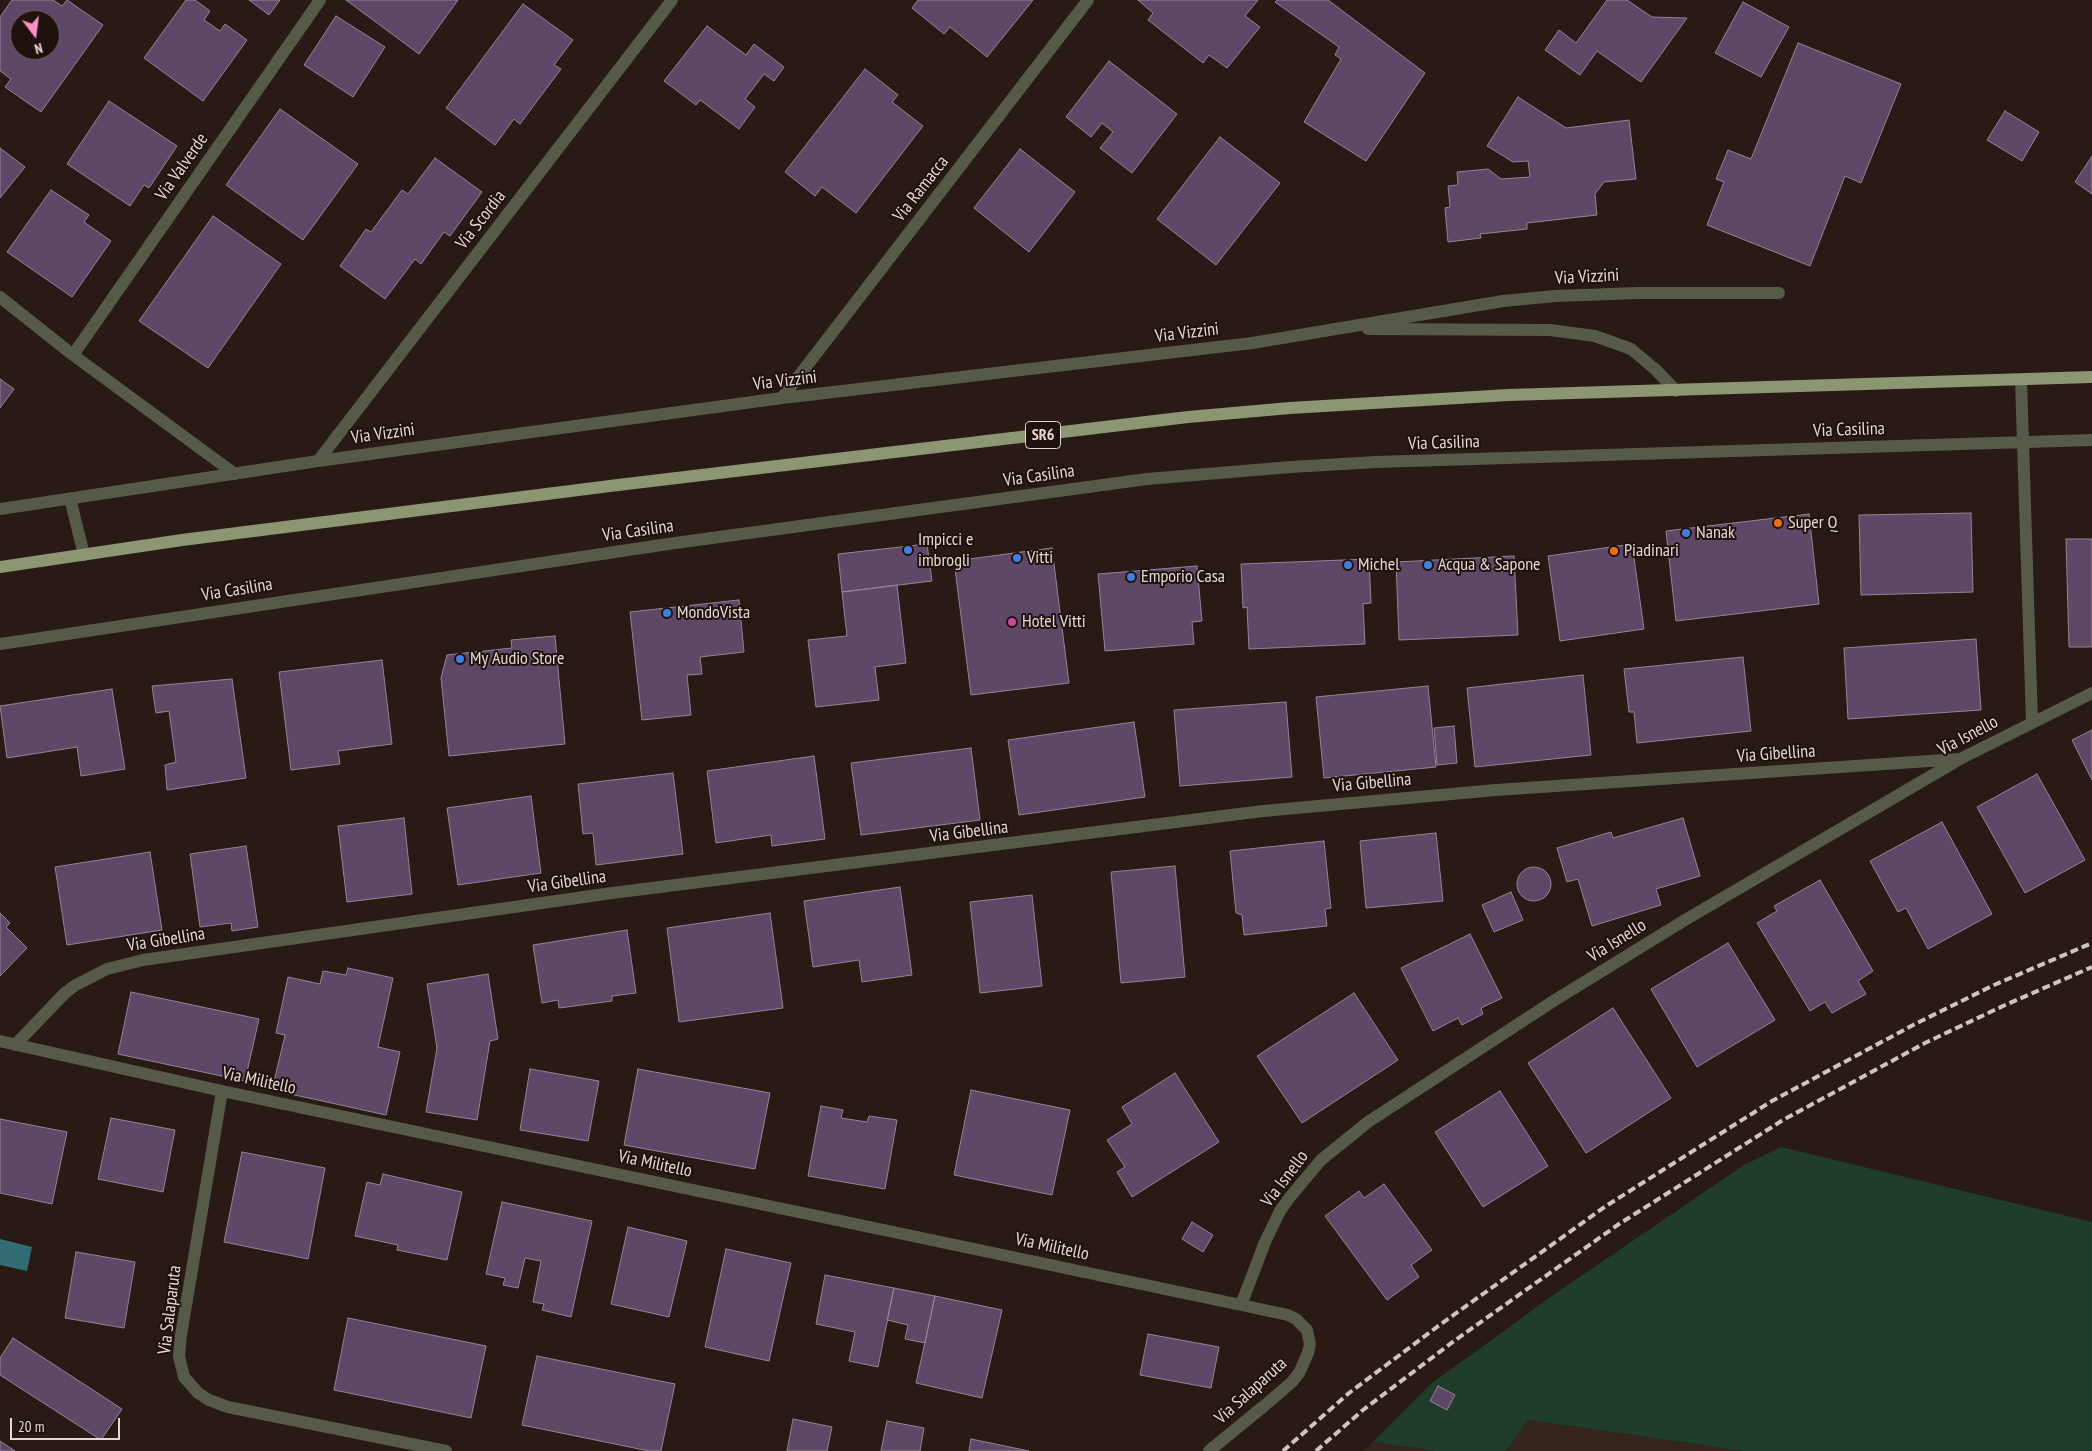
<!DOCTYPE html>
<html>
<head>
<meta charset="utf-8">
<style>
	body { margin:0 }
	#map { position:relative; width:2092px; height:1451px; overflow:hidden; background:#291a15; font-family:"PT Sans Narrow",sans-serif }
	canvas { display:block }
	.north { position:absolute; left:10px; top:10px; width:50px; height:50px; box-sizing:border-box; background:#1f110c; border:1px solid #6d615c; border-radius:50%; rotate:165deg; font-size:14px; font-weight:700; line-height:20px; text-align:center; color:#e3d8d5 }
	.north::after { content:''; display:block; margin:auto; width:18px; height:22px; background:#fc8fc2; clip-path:polygon(50% 0,100% 100%,50% 72%,0 100%) }
	.scale { position:absolute; left:10px; top:1418px; width:110px; height:22px; box-sizing:border-box; border:2px solid #e3d8d5; border-top:0; padding-left:6px; font-size:15px; line-height:18px; white-space:nowrap; color:#e3d8d5; -webkit-text-stroke:4px #1f110c; paint-order:stroke }
</style>
</head>
<body>
<div id="map">
<canvas width="2092" height="1451"></canvas>
<div class="north">N</div>
<div class="scale">20 m</div>
</div>
<script>
const g = document.querySelector('canvas').getContext('2d');
g.lineJoin = 'round';
function fillPath(path, color) {
  g.fillStyle = color;
  g.fill(path, 'evenodd');
}
function shape(rows) {
  const path = new Path2D();
  for (const r of rows) {
    if (r.length === 3) {
      path.moveTo(r[0] + r[2], r[1]);
      path.arc(r[0], r[1], r[2], 0, 2 * Math.PI);
      continue;
    }
    path.moveTo(r[0], r[1]);
    for (let i = 2; i < r.length; i += 2) path.lineTo(r[i], r[i + 1]);
  }
  return path;
}
function stroke(path, color, width, dash) {
  g.strokeStyle = color;
  g.lineWidth = width;
  g.lineCap = dash ? 'butt' : 'round';
  g.setLineDash(dash || []);
  g.stroke(path);
}
function write(font, color, halo, rows, align = 'center') {
  g.font = font + ' "PT Sans Narrow",sans-serif';
  g.lineWidth = 4;
  g.setLineDash([]);
  g.textBaseline = 'middle';
  g.strokeStyle = halo;
  g.fillStyle = color;
  for (const [text, x, y, turn = 0] of rows) {
    g.save();
    g.translate(x, y);
    g.rotate((+turn || 0) * Math.PI / 180);
    g.textAlign = isNaN(turn) ? turn : align;
    if (halo) g.strokeText(text, 0, 0);
    g.fillText(text, 0, 0);
    g.restore();
  }
}
fillPath(shape([
	[1528,1420,1744,1451,1506,1451],
	[1373,1442,1436,1451,1363,1451]
]), '#36241f');
fillPath(shape([
	[1781,1147,2092,1222,2092,1451,1744,1451,1528,1420,1506,1451,1436,1451,1373,1442,1432,1383,1559,1291,1744,1165]
]), '#1f3d28');
fillPath(shape([
	[0,1239,32,1247,27,1271,0,1265]
]), '#326d74');
const building = shape([
	[12,0,53,0,62,6,67,0,103,25,41,112,5,87,11,79,0,71,0,17,12,0],
	[20,20,50,20,50,50,20,50,20,20],
	[186,0,195,0,210,11,204,20,220,31,225,24,247,40,203,101,144,58,186,0],
	[249,0,280,0,269,15,249,0],
	[346,0,458,0,419,54,346,0],
	[918,0,1033,0,987,57,950,27,944,34,912,8,918,0],
	[1138,0,1258,0,1245,16,1260,27,1227,68,1209,55,1203,63,1148,20,1153,13,1138,0],
	[1277,0,1328,0,1425,73,1366,161,1304,122,1341,59,1335,55,1339,47,1275,2,1277,0],
	[1607,0,1627,0,1652,17,1687,18,1641,82,1597,51,1580,75,1545,50,1559,30,1576,43,1607,0],
	[1743,2,1789,27,1761,77,1715,53,1743,2],
	[523,4,573,40,554,65,561,69,520,124,514,119,495,145,446,108,523,4],
	[336,16,385,47,353,97,304,65,336,16],
	[707,26,746,55,754,44,784,67,774,81,764,74,745,99,755,107,739,129,700,100,696,105,664,81,707,26],
	[1798,43,1901,84,1861,183,1845,176,1810,266,1707,225,1724,182,1716,179,1728,150,1751,159,1798,43],
	[1109,61,1177,114,1132,173,1100,148,1113,132,1102,123,1091,137,1066,117,1109,61],
	[865,69,898,95,892,102,923,126,856,213,822,187,815,196,785,172,865,69],
	[1518,97,1566,128,1629,120,1636,179,1604,182,1595,194,1597,215,1527,223,1527,229,1480,234,1481,238,1448,242,1445,208,1450,207,1448,186,1458,185,1457,172,1488,169,1501,179,1530,177,1528,161,1513,162,1487,146,1518,97],
	[109,101,177,146,149,188,144,185,130,206,67,164,109,101],
	[280,109,358,164,303,240,226,185,280,109],
	[2005,111,2039,132,2022,161,1987,140,2005,111],
	[1220,137,1280,183,1216,265,1157,219,1220,137],
	[0,148,25,167,0,198,0,148],
	[1020,149,1075,192,1029,252,974,208,1020,149],
	[2092,156,2092,194,2075,182,2092,156],
	[435,158,482,192,450,236,444,232,421,264,415,259,385,299,340,266,366,229,371,232,402,190,408,194,435,158],
	[51,190,89,215,84,222,111,241,72,297,7,252,51,190],
	[213,216,281,264,208,368,139,321,213,216],
	[0,379,14,389,0,408,0,379],
	[1971,513,1973,592,1861,595,1859,515,1971,513],
	[1809,514,1819,604,1676,621,1666,531,1809,514],
	[2066,539,2092,539,2092,647,2069,647,2066,539],
	[927,544,932,581,842,592,838,554,927,544],
	[1632,544,1644,629,1560,641,1548,556,1632,544],
	[1052,548,1069,683,971,695,954,561,1052,548],
	[1514,556,1518,635,1399,640,1396,562,1514,556],
	[1369,559,1371,603,1363,604,1365,644,1249,649,1247,607,1243,608,1241,564,1369,559],
	[1197,566,1202,621,1192,622,1194,644,1105,651,1098,574,1197,566],
	[897,585,906,663,875,667,879,700,816,707,808,640,847,636,842,592,897,585],
	[739,600,744,652,700,657,702,674,687,675,691,715,642,720,630,612,739,600],
	[555,636,565,744,449,756,441,678,447,655,512,648,511,640,555,636],
	[1976,639,1981,710,1848,719,1844,648,1976,639],
	[1743,657,1751,731,1637,743,1634,712,1629,712,1624,669,1743,657],
	[382,660,392,744,338,751,340,764,291,770,279,672,382,660],
	[1583,675,1591,755,1475,767,1467,688,1583,675],
	[232,679,246,778,167,790,165,765,176,762,169,711,156,713,152,686,232,679],
	[1428,686,1436,767,1324,778,1316,697,1428,686],
	[112,689,125,769,81,776,77,747,7,758,0,706,112,689],
	[1286,702,1292,777,1180,786,1174,710,1286,702],
	[1134,722,1145,797,1019,815,1008,740,1134,722],
	[1454,726,1457,763,1437,765,1434,728,1454,726],
	[2092,730,2092,780,2072,740,2092,730],
	[971,748,980,820,861,835,851,763,971,748],
	[814,756,825,839,772,846,771,835,716,843,707,771,814,756],
	[673,773,683,854,596,865,593,833,583,834,578,784,673,773],
	[2037,774,2085,860,2025,893,1977,807,2037,774],
	[531,796,541,873,458,885,447,808,531,796],
	[404,818,412,894,347,902,338,826,404,818],
	[1683,818,1700,876,1656,889,1661,905,1592,926,1578,879,1567,882,1557,848,1611,832,1613,838,1683,818],
	[1942,822,1992,914,1928,949,1906,908,1898,912,1870,861,1942,822],
	[1436,833,1443,901,1366,908,1360,841,1436,833],
	[1324,841,1331,908,1325,909,1327,926,1244,935,1242,915,1236,913,1230,851,1324,841],
	[246,846,258,927,232,931,231,923,200,927,190,854,246,846],
	[150,852,162,930,67,945,55,867,150,852],
	[1175,866,1185,977,1121,983,1111,872,1175,866],
	[1534,884,17],
	[1820,880,1873,971,1858,981,1866,994,1832,1013,1825,1002,1810,1011,1757,923,1777,911,1774,906,1820,880],
	[900,887,912,975,862,982,859,960,813,967,804,901,900,887],
	[1511,892,1523,920,1494,932,1482,905,1511,892],
	[1032,895,1042,986,980,993,970,902,1032,895],
	[0,913,10,923,6,927,27,948,0,976,0,913],
	[770,913,783,1008,679,1022,667,928,770,913],
	[627,930,636,993,612,996,612,1001,559,1008,558,1000,542,1003,533,945,627,930],
	[1470,934,1502,998,1481,1008,1483,1014,1462,1025,1458,1018,1433,1031,1401,968,1470,934],
	[1728,943,1775,1020,1697,1067,1651,989,1728,943],
	[348,968,393,978,378,1047,400,1052,386,1115,272,1090,285,1035,276,1033,288,977,320,984,323,971,346,975,348,968],
	[488,974,498,1039,490,1041,477,1120,426,1112,437,1048,427,984,488,974],
	[131,992,259,1019,245,1081,118,1054,131,992],
	[1354,993,1398,1060,1302,1123,1257,1056,1354,993],
	[1613,1008,1671,1098,1586,1153,1528,1063,1613,1008],
	[530,1069,599,1081,588,1141,520,1130,530,1069],
	[638,1069,770,1093,755,1169,624,1145,638,1069],
	[1175,1073,1219,1142,1132,1197,1117,1172,1125,1167,1107,1140,1132,1124,1122,1107,1175,1073],
	[971,1090,1070,1110,1052,1195,954,1175,971,1090],
	[1500,1091,1548,1166,1483,1207,1435,1132,1500,1091],
	[821,1106,843,1110,841,1118,867,1122,869,1116,897,1120,885,1189,808,1176,821,1106],
	[111,1118,175,1130,163,1192,98,1179,111,1118],
	[0,1119,67,1132,52,1204,0,1193,0,1119],
	[242,1152,325,1168,308,1259,224,1242,242,1152],
	[383,1174,462,1192,447,1260,397,1250,398,1245,355,1236,367,1182,380,1185,383,1174],
	[1384,1184,1432,1250,1411,1265,1419,1277,1387,1300,1325,1216,1359,1191,1364,1198,1384,1184],
	[502,1202,592,1221,571,1317,542,1310,544,1304,533,1302,541,1261,525,1258,518,1288,503,1285,505,1278,486,1274,502,1202],
	[1192,1222,1213,1235,1203,1252,1182,1239,1192,1222],
	[628,1227,687,1241,669,1317,611,1304,628,1227],
	[726,1249,791,1263,769,1361,705,1347,726,1249],
	[76,1252,135,1262,124,1328,65,1318,76,1252],
	[825,1275,894,1288,878,1367,849,1361,855,1332,816,1324,825,1275],
	[894,1288,935,1296,925,1343,905,1339,908,1325,887,1320,894,1288],
	[935,1296,1002,1310,982,1398,916,1383,935,1296],
	[348,1318,486,1346,471,1418,334,1390,348,1318],
	[1148,1334,1219,1347,1211,1388,1140,1375,1148,1334],
	[13,1338,122,1409,101,1440,0,1375,0,1358,13,1338],
	[537,1356,675,1384,661,1451,649,1451,522,1425,537,1356],
	[1438,1386,1455,1395,1447,1410,1430,1401,1438,1386],
	[793,1419,832,1427,827,1451,787,1451,793,1419],
	[887,1421,924,1428,920,1451,881,1451,887,1421],
	[971,1439,1029,1451,969,1451,971,1439],
	[0,1441,15,1451,0,1451,0,1441]
]);
fillPath(building, '#5f4768');
stroke(building, '#918695', 1);
stroke(shape([
	[0,297,73,355,235,474],
	[1368,329,1550,330,1595,336,1631,349,1656,370,1676,391],
	[73,355,320,0],
	[2021,380,2032,722],
	[782,398,1088,0],
	[318,461,672,0],
	[70,498,84,555],
	[0,509,318,461,782,398,1252,343,1503,301,1556,296,1639,293,1779,293],
	[0,644,675,543,1147,479,1291,467,1376,462,2092,440],
	[0,1041,222,1091,1241,1305,1288,1315,1296,1319,1307,1330,1310,1344,1308,1353,1299,1373,1292,1382,1264,1406,1209,1451],
	[15,1045,64,994,74,986,107,969,143,960,612,893,1263,811,1496,790,1960,759],
	[222,1091,181,1335,179,1356,184,1377,198,1393,209,1400,228,1407,446,1451],
	[1241,1305,1265,1242,1280,1211,1290,1197,1321,1160,1368,1122,1555,1000,1685,920,1960,759,2092,693]
]), '#555a49', 12);
stroke(shape([
	[0,567,182,540,618,485,1188,417,1290,408,1508,395,2092,377]
]), '#8c9672', 12);
stroke(shape([
	[1283,1451,1349,1393,1441,1324,1606,1206,1772,1101,1915,1024,1994,985,2092,943],
	[1316,1451,1363,1410,1454,1341,1619,1224,1783,1120,1925,1043,2003,1006,2092,967]
]), '#cfc3c0', 4, [8, 4]);
for (const [x, y, r, color] of [
	[1778,523,5,"#e8710a"],
	[1686,533,5,"#3f7fe0"],
	[908,550,5,"#3f7fe0"],
	[1614,551,5,"#e8710a"],
	[1017,558,5,"#3f7fe0"],
	[1348,565,5,"#3f7fe0"],
	[1428,565,5,"#3f7fe0"],
	[1131,577,5,"#3f7fe0"],
	[667,613,5,"#3f7fe0"],
	[1012,622,5,"#d1479c"],
	[460,659,5,"#3f7fe0"]
]) {
  const dot = new Path2D();
  dot.arc(x, y, r, 0, 2 * Math.PI);
  g.fillStyle = color;
  g.fill(dot);
  stroke(dot, '#1f110c', 2);
}
for (const [x, y, w] of [
	[1043,435,35]
]) {
  const box = new Path2D();
  box.roundRect(x - w / 2, y - 13.5, w, 27, 4);
  g.fillStyle = '#1f110c';
  g.fill(box);
  stroke(box, '#e3d8d5', 1);
}
write('bold 16px', '#e3d8d5', null, [
	["SR6",1043,435]
]);
write('18px', '#e3d8d5', '#1f110c', [
	["Via Valverde",182,167,-55],
	["Via Ramacca",921,189,-52],
	["Via Scordia",481,220,-52],
	["Via Vizzini",1587,277,-3],
	["Via Vizzini",1187,333,-7],
	["Via Vizzini",785,381,-7],
	["Via Casilina",1849,430,-2],
	["Via Vizzini",383,434,-8],
	["Via Casilina",1444,443,-2],
	["Via Casilina",1039,476,-8],
	["Via Casilina",638,531,-8],
	["Via Casilina",237,590,-9],
	["Via Isnello",1968,736,-28],
	["Via Gibellina",1776,754,-4],
	["Via Gibellina",1372,783,-5],
	["Via Gibellina",969,832,-7],
	["Via Gibellina",567,882,-8],
	["Via Gibellina",166,940,-9],
	["Via Isnello",1617,941,-32],
	["Via Militello",259,1081,12],
	["Via Militello",655,1164,12],
	["Via Isnello",1285,1179,-53],
	["Via Militello",1052,1247,12],
	["Via Salaparuta",170,1310,-83],
	["Via Salaparuta",1251,1391,-42]
]);
write('18px', '#e3d8d5', '#1f110c', [
	["Super Q",1788,523],
	["Nanak",1696,533],
	["Impicci e",918,540],
	["imbrogli",918,561],
	["Piadinari",1624,551],
	["Vitti",1027,558],
	["Michel",1358,565],
	["Acqua & Sapone",1438,565],
	["Emporio Casa",1141,577],
	["MondoVista",677,613],
	["Hotel Vitti",1022,622],
	["My Audio Store",470,659]
], 'left');
</script>
</body>
</html>
